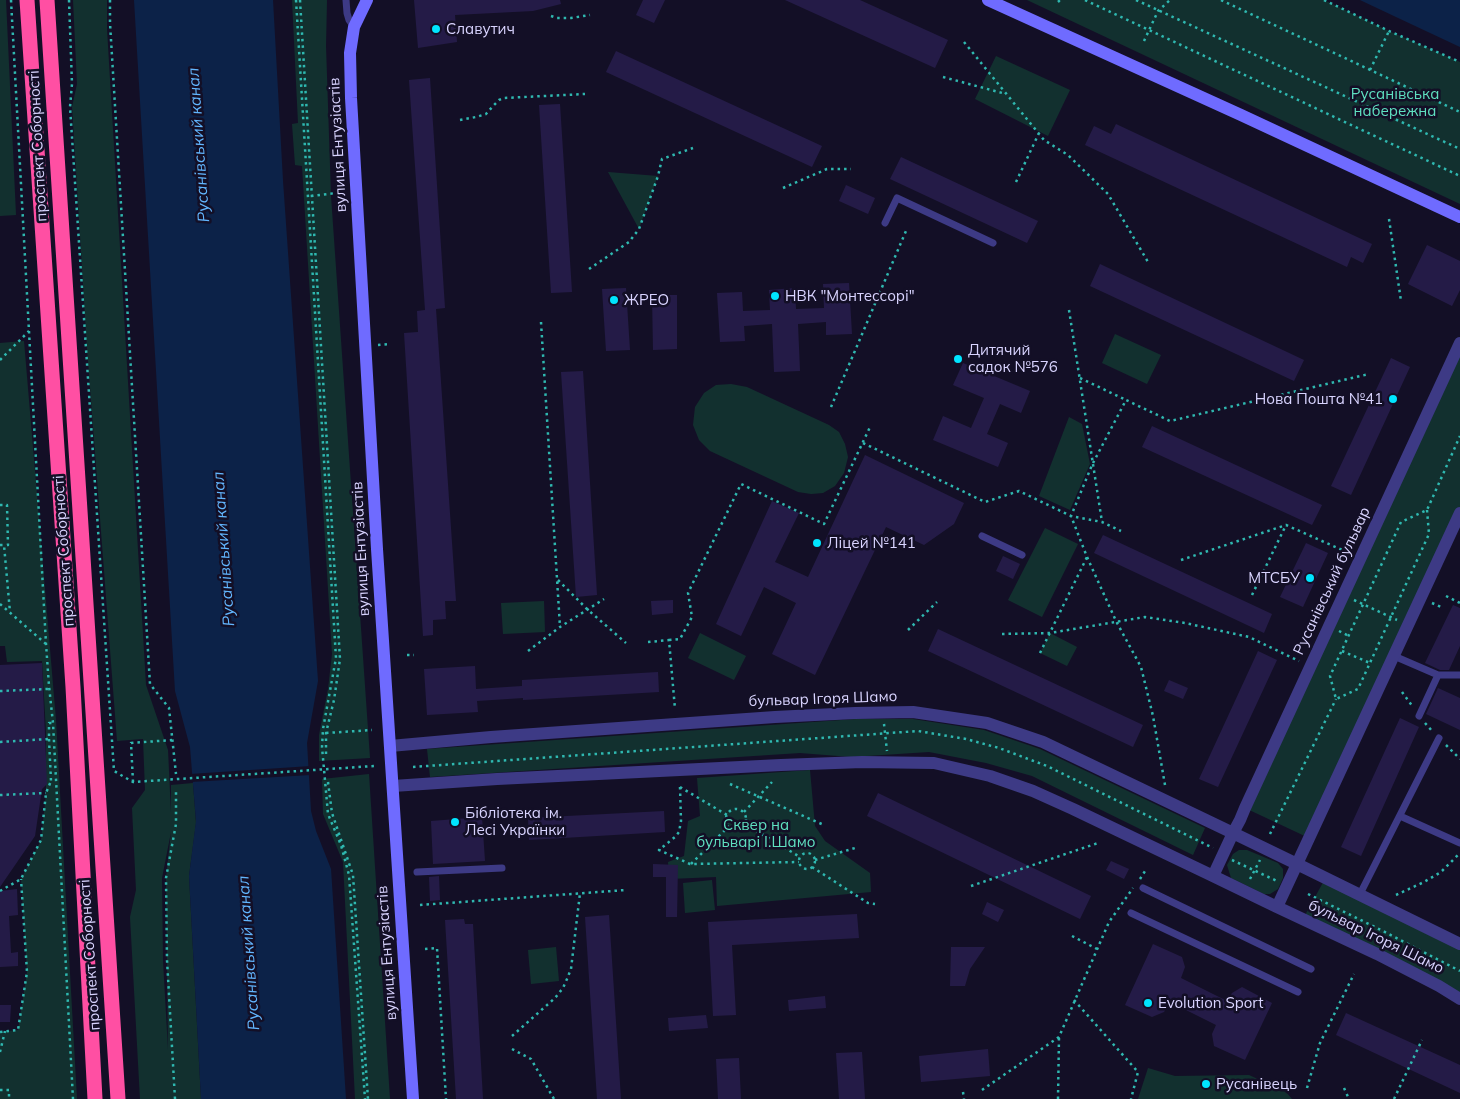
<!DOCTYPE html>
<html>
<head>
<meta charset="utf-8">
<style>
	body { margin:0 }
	canvas { display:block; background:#130f26 }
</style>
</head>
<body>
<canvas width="1460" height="1099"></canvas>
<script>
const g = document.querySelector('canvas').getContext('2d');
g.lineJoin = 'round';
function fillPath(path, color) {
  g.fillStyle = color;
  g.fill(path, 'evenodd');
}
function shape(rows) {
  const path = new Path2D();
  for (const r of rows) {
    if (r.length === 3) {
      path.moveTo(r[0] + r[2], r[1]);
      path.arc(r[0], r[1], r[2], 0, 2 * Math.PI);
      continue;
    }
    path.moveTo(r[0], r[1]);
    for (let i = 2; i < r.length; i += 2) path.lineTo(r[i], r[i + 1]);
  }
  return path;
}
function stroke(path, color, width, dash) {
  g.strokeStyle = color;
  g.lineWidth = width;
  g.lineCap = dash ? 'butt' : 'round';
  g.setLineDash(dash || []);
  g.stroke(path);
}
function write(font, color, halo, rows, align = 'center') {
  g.font = font + ' Mulish,sans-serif';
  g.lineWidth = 5;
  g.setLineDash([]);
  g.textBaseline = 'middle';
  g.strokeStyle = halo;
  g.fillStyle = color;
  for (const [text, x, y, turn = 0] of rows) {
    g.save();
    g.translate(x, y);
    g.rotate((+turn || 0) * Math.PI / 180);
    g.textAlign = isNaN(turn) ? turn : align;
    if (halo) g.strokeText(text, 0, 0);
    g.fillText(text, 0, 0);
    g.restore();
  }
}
fillPath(shape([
	[0,0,6,0,16,215,0,216],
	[73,0,107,0,107,29,146,685,168,750,171,813,171,785,193,783,196,823,189,876,201,1099,140,1099,130,917,136,890,132,808,145,790,143,739,117,741,87,348,72,107,77,84],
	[171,832,166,878,168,1050,163,961,162,878],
	[292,0,327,0,326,46,331,196,370,758,319,761,319,735,328,689,332,654,302,166,295,165,292,124,298,123],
	[1027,0,1324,0,1389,31,1460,62,1460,204],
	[996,56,1070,90,1048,136,975,99],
	[608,172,658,176,639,229],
	[1115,334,1161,355,1147,384,1102,363],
	[24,341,56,720,77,1099,0,1099,0,1032,18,1030,27,972,21,879,41,840,46,793,46,732,42,661,7,662,5,646,0,646,0,343],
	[1460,343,1460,513,1309,838,1245,808],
	[731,384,747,387,829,425,839,432,845,444,848,457,844,473,835,486,823,493,811,494,798,492,710,451,699,440,693,425,695,407,704,393,716,385],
	[1069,417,1082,424,1090,464,1070,510,1039,496],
	[1045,528,1078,544,1042,617,1008,600],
	[544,601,545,632,503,634,501,603],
	[700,633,746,656,734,680,688,658],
	[1050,633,1077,647,1067,666,1040,653],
	[856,719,913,719,984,730,1040,749,1205,828,1193,855,1032,776,986,763,929,752,851,757,800,753,430,777,427,749],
	[810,770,815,826,825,841,870,873,871,892,717,906,716,877,669,879,668,862,684,856,688,821,700,816,697,778],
	[369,774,390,1099,355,1099,343,862,323,814,322,779],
	[1239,850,1247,850,1278,863,1283,869,1283,878,1278,889,1270,894,1264,894,1231,878,1227,865,1233,854],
	[1326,877,1460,944,1460,999,1304,917],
	[712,880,715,910,685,913,683,883],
	[556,947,559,981,531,984,528,950],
	[1148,1068,1175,1076,1249,1075,1286,1092,1292,1099,1138,1099]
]), '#12302f');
fillPath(shape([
	[134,0,273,0,283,181,318,681,307,743,311,811,316,831,331,869,346,1099,201,1099,189,876,196,821,190,747,175,691],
	[1360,0,1460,0,1460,47,1396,17]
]), '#0c2248');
fillPath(shape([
	[311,766,311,775,191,782,190,774]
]), '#130f26');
fillPath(shape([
	[414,0,560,0,561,4,533,11,455,15,457,42,418,48],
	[643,0,665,0,654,23,636,15],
	[785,0,860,0,948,40,935,68],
	[616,51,822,146,812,167,606,72],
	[430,78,445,308,436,309,456,601,445,601,446,619,433,620,433,635,423,636,404,333,418,332,417,311,425,310,409,80],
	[560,104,572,292,551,293,539,105],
	[1116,124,1372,244,1363,263,1351,257,1347,267,1085,145,1094,126,1111,134],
	[901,157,1038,221,1027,243,890,179],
	[846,185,875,198,868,214,839,201],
	[1427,245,1460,261,1460,290,1452,306,1408,284],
	[1100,264,1304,360,1294,381,1090,286],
	[849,283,852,334,826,335,826,322,798,324,800,371,774,372,772,324,744,326,745,341,720,342,717,293,742,292,743,311,770,310,769,290,795,288,796,309,824,308,823,284],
	[626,288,630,350,606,351,602,289],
	[652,295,677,295,677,349,653,350],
	[1391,358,1410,367,1351,495,1331,486],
	[963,363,1030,391,1021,413,1000,404,987,434,1008,443,998,467,933,440,943,416,971,428,984,398,953,385],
	[583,371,597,595,576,597,561,372],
	[1152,426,1322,505,1312,525,1142,447],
	[865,455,964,503,954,524,924,545,886,527,815,675,772,654,796,603,764,587,741,636,716,624,772,501,799,513,775,562,808,577],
	[1103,535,1272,614,1264,633,1094,553],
	[1306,543,1328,553,1303,607,1280,597],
	[1003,556,1020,564,1013,579,996,571],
	[673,600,673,613,652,615,651,601],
	[1453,605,1460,608,1460,646,1449,670,1440,670,1425,663],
	[938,629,1143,725,1133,747,928,651],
	[1258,651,1277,660,1218,787,1199,779],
	[42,663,47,784,42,789,35,836,0,887,0,665],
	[475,666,476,689,522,686,522,680,658,672,659,692,523,700,523,698,477,701,478,712,427,715,424,669],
	[1169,680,1188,688,1183,699,1164,691],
	[1438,688,1460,698,1460,730,1426,714],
	[1400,718,1419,727,1361,856,1341,847],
	[878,793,1091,896,1080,919,867,816],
	[664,811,665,832,529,840,528,818],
	[482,817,485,861,433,864,431,821],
	[1111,861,1129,869,1124,879,1106,870],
	[653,864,678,865,677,917,666,917,666,877,653,877],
	[439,876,440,900,430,901,429,877],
	[17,889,18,915,9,916,11,953,18,952,18,966,0,967,0,891],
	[987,902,1004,910,998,922,982,914],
	[857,914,859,938,732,945,736,1015,713,1016,708,922],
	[609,915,611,945,621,1099,597,1099,585,917],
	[464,919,465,924,473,924,483,1099,456,1099,445,920],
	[1153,944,1182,957,1185,967,1181,978,1227,1001,1232,993,1242,987,1272,1003,1245,1060,1214,1046,1212,1034,1216,1025,1170,1002,1164,1012,1152,1017,1125,1005],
	[951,947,985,947,970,969,965,986,950,986],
	[825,996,826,1008,789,1011,788,1000],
	[0,1005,11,1005,10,1022,0,1022],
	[1346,1013,1460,1065,1460,1093,1336,1035],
	[706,1015,708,1028,669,1031,668,1018],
	[988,1049,990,1076,921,1082,919,1056],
	[862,1052,865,1099,839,1099,836,1053],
	[739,1058,741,1099,718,1099,716,1059]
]), '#241b47');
stroke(shape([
	[11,0,46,644,49,686,53,723,73,1099],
	[69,0,72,84,70,107,114,771,133,782,374,766],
	[110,0,110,23,150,684,169,708,176,774],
	[296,0,336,658,323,729,322,747,328,814,341,845,349,875,365,1099],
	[300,0,340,659,334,700,326,733,326,757],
	[1085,0,1460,176],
	[1136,0,1460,149],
	[1221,0,1460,112],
	[1324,0,1389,31,1460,62],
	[1058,2,1060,0],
	[551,16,557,18,571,18,590,15],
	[1144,41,1158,11,1170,0],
	[964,42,1044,140,1068,155,1108,194,1148,262],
	[1370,70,1389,31],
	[943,77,1006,94],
	[460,120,476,117,486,114,494,105,499,100,504,98,585,94],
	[1016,182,1039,133],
	[783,188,827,169,851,169],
	[311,196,336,193],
	[1389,219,1401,301],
	[589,269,629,242,639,229,658,176,662,159,693,148],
	[1069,310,1102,522],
	[541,322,560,627],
	[378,345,389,344],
	[0,360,29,331],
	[1080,378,1126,400],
	[831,407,906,231],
	[863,443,985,502,1019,491,1071,516,1102,522,1121,531],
	[0,505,7,505,8,545,4,545],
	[1427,510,1429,534,1358,689,1336,699,1330,676,1401,522,1427,510,1460,436],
	[0,545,4,545,10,612],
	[1181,560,1286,525,1349,553],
	[558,580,587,609,626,643],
	[1252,595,1286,525],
	[1446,596,1460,603],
	[1354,600,1397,620],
	[1432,603,1441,607],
	[0,604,46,644],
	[908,630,937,602],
	[1339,631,1349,636],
	[1002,634,1050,633,1145,617,1185,623,1249,637,1299,661],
	[669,640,680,639,692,617,688,593,741,484,824,524,871,425],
	[648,642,669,640,675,709],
	[528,651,560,627,604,599],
	[1342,651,1370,663],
	[1040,653,1087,557],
	[407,655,414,655],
	[0,691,48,689],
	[1402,692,1413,707],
	[1425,723,1433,732],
	[884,724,887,751],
	[326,733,372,730],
	[49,739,51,781,53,781],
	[0,742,49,739,49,723,53,723],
	[1446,745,1460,759],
	[413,767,918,731,966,739,999,748,1047,766,1213,848],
	[133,782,131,743,172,740],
	[328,782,332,813,353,875,368,1099],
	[730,784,824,825],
	[1165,785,1153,716,1141,667,1116,621,1087,557,1071,516,1092,465,1126,400,1170,421,1369,374],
	[680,787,681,821,679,832,675,837,659,850,690,864,799,862],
	[680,787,727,815],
	[0,795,46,793],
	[736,819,10],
	[744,812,772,782],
	[745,824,800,857],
	[1270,834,1336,699],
	[807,861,8],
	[815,860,855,848],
	[1232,860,1277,881],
	[691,864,729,826],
	[812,867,868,903,875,904],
	[1140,879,1147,868],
	[1250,879,1260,860],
	[971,886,1098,843],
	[0,891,21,879,41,840,46,793,51,781],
	[1308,894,1383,931,1460,971],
	[1396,895,1424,882,1441,872,1460,853],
	[420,905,626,890],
	[1072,936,1097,949],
	[425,949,437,948,446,1099],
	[1074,1000,1138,1072,1131,1099],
	[0,1032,18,1030,27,972,21,879],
	[512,1036,555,998,563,988,567,979,571,969,580,893],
	[512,1049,531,1059,554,1099],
	[0,1052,5,1031],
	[1307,1088,1320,1043,1354,974],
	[1344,1088,1349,1099],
	[0,1090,9,1090,9,1099],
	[982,1090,1059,1037,1109,922,1133,888],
	[963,1092,964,1099],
	[175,1099,167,960,166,878,176,824,176,791],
	[1058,1099,1059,1037],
	[1394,1099,1422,1040]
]), '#2fb8b0', 2.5, [2.5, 4]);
stroke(shape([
	[346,0,347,13,349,20,354,27],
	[885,223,897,198,993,243],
	[982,536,1022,555],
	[1394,656,1438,675,1460,675],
	[1419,716,1438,675],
	[1400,816,1460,843],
	[417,872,502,868],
	[1143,888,1311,969],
	[1360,894,1439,738],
	[1131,913,1298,992]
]), '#3d3a85', 7);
stroke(shape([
	[1460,513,1297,864,1460,944],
	[390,746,491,737,775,717,855,713,913,712,987,723,1043,742,1091,765,1233,833,1297,864,1277,907,1213,876,1233,833,1240,820,1245,808,1460,343],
	[393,786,497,779,781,765,862,762,934,763,990,776,1033,791,1073,809,1213,876],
	[1277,907,1377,954,1439,986,1460,999]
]), '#3d3a85', 12);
stroke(shape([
	[367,0,354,27,350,53,351,98,377,549,413,1099],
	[988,0,1241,115,1460,217]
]), '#6f6bff', 12);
stroke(shape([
	[27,0,73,687,95,1099],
	[47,0,118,1099]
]), '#ff4fa3', 15);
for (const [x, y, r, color] of [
	[436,29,5,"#00e5ff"],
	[775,296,5,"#00e5ff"],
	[614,300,5,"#00e5ff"],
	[958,359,5,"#00e5ff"],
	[1393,399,5,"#00e5ff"],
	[817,543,5,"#00e5ff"],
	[1310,578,5,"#00e5ff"],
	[455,822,5,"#00e5ff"],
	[1148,1003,5,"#00e5ff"],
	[1206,1084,5,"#00e5ff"]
]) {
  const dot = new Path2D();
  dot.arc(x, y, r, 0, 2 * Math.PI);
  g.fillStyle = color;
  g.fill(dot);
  stroke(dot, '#130f26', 2);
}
write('15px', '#d9d4ff', '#130f26', [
	["Славутич",446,29],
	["НВК \"Монтессорі\"",785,296],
	["ЖРЕО",624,300],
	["Дитячий",968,350],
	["садок №576",968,367],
	["Нова Пошта №41",1383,399,"right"],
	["Ліцей №141",827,543],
	["МТСБУ",1300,578,"right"],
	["Бібліотека ім.",465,813],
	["Лесі Українки",465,830],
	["Evolution Sport",1158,1003],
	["Русанівець",1216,1084]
], 'left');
write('15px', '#5fe0c0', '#130f26', [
	["Русанівська",1395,94],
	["набережна",1395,111],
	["Сквер на",756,825],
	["бульварі І.Шамо",756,842]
]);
write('15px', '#d9d4ff', '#130f26', [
	["вулиця Ентузіастів",338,145,-93],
	["проспект Соборності",38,146,-93],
	["вулиця Ентузіастів",361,549,-93],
	["проспект Соборності",64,551,-94],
	["Русанівський бульвар",1332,581,-65],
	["бульвар Ігоря Шамо",823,699,-2],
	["бульвар Ігоря Шамо",1376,937,26],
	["вулиця Ентузіастів",387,953,-94],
	["проспект Соборності",90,955,-94]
]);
write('italic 16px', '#62b6ff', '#130f26', [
	["Русанівський канал",199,145,-94],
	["Русанівський канал",224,549,-94],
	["Русанівський канал",249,953,-94]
]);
</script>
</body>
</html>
